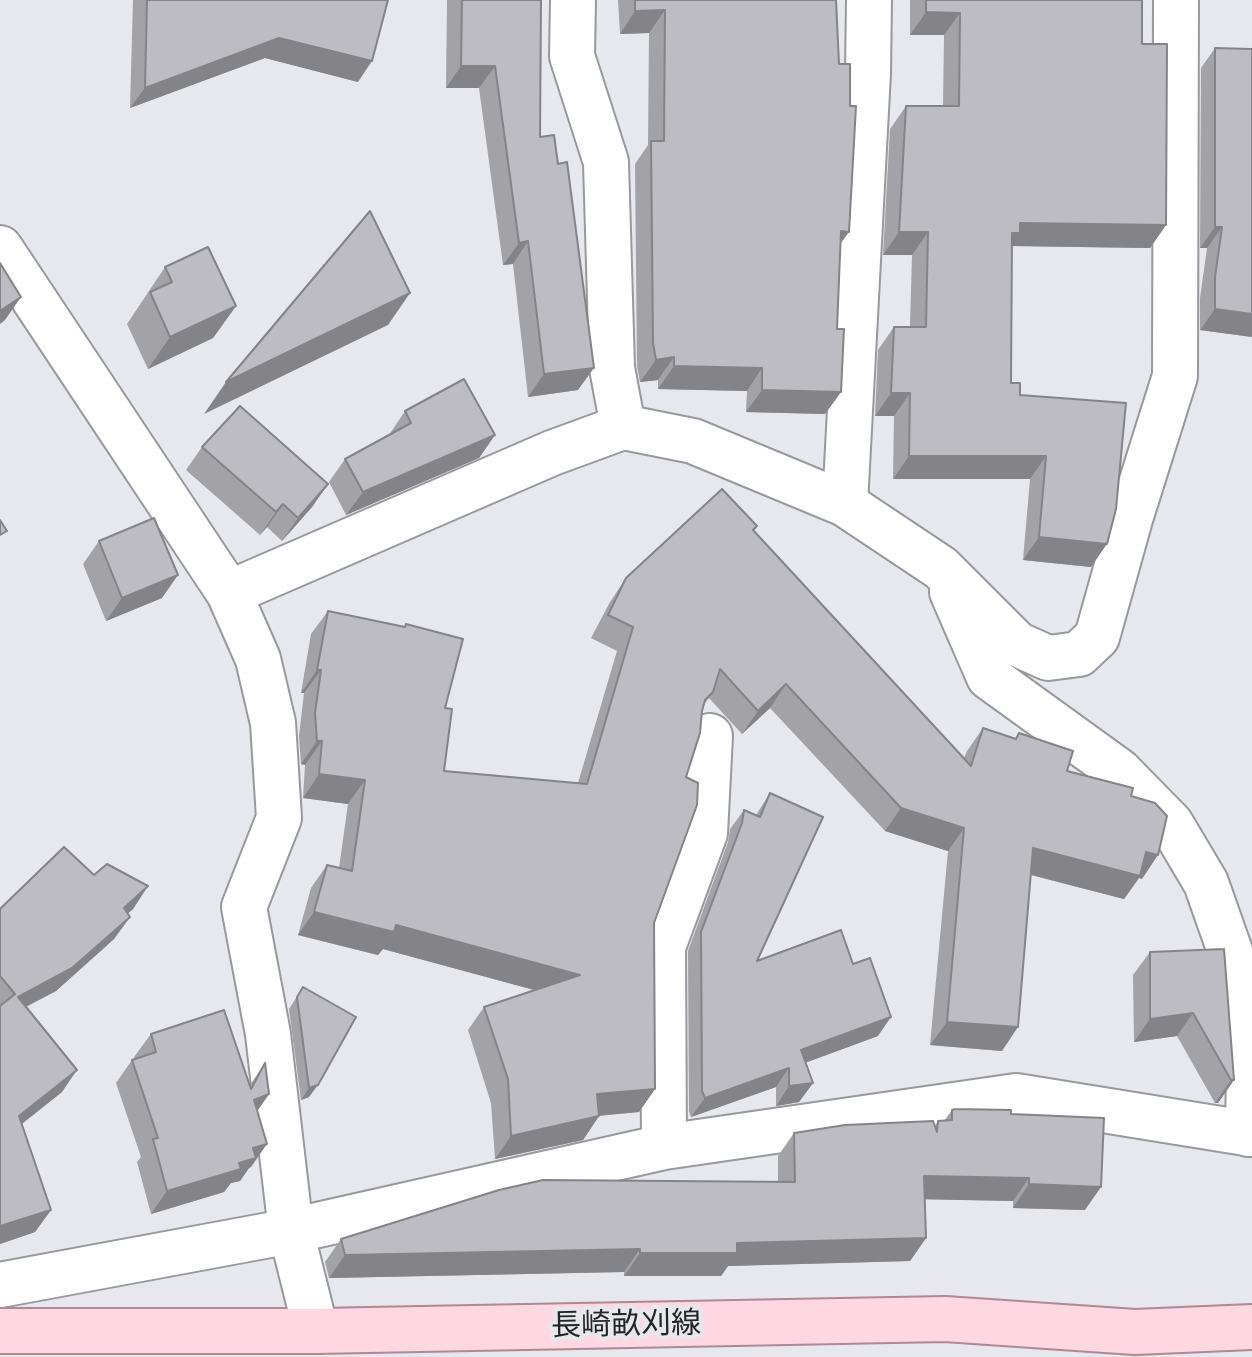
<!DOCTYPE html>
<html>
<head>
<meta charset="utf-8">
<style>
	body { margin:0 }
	canvas { display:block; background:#e6e8ed }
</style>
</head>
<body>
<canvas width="1252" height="1357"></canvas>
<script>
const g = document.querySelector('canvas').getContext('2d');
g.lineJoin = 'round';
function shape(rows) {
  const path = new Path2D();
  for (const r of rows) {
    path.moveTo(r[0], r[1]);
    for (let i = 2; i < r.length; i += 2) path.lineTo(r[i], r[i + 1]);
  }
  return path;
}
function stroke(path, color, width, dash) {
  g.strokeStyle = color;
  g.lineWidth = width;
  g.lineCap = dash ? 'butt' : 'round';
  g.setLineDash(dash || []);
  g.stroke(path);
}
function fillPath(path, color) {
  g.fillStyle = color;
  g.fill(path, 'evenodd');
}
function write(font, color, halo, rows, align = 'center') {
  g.font = font + ' Cabin,"Noto Sans JP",sans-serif';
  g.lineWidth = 8;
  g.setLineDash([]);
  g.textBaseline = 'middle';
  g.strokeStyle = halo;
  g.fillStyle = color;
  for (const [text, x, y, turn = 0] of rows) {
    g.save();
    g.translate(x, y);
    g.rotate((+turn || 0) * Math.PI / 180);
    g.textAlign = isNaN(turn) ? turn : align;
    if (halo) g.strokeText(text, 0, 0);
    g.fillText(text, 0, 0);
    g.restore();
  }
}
const minor = shape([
	[573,0,572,56,606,162,612,368,623,427],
	[0,248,229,593,258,659,273,723,279,818,244,907,268,1034,291,1231,316,1331],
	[845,504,868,73,869,0],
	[952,592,989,677,1119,771,1171,824,1206,883,1250,1008,1248,1134],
	[229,593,552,453,623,427,693,441,845,504,941,568,1017,644,1048,658,1079,654,1097,637,1130,519,1175,376,1176,0],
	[664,1147,663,947,705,833,710,736],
	[0,1285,291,1231,664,1147,1016,1096,1252,1134]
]);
const major = shape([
	[0,1331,316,1331,945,1319,1135,1332,1252,1327]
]);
stroke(minor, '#98999e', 48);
stroke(major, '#b08793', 48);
stroke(minor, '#fff', 44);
stroke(major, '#fdd7e2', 44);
fillPath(shape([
	[133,0,388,0,358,82,265,58,130,108],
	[447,0,541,0,540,137,578,390,528,397,513,264,503,265,479,88,446,88],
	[618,0,836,0,840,244,837,329,841,392,825,414,746,412,747,391,658,389,658,380,640,382,637,366,635,164,648,145,649,33,620,34],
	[910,0,1142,0,1142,44,1166,225,1150,248,1012,246,1011,383,1020,395,1091,567,1023,560,1030,479,893,479,894,416,875,416,878,350,894,327,910,327,912,255,883,255,890,129,906,106,943,106,944,35,910,35],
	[1215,48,1251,94,1252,337,1200,330,1200,298,1207,248,1200,248,1201,68],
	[165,267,236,306,213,338,148,369,127,324],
	[405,411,495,435,479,458,346,515,329,482,345,459,389,435],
	[202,447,328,484,312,507,282,541,267,527,260,535,186,470],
	[757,526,754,531,964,758,967,751,983,728,1015,739,1019,733,1067,771,1131,796,1142,879,1139,878,1124,899,1031,875,1002,1051,930,1045,948,851,885,831,770,708,742,734,709,698,703,706,654,923,655,1089,639,1112,599,1116,583,1140,495,1159,491,1103,468,1030,484,1007,534,990,383,949,378,955,298,935,311,888,327,865,339,868,348,804,303,798,305,765,301,764,299,736,304,693,301,693,311,634,328,611,404,627,406,624,445,708,444,771,578,783,617,651,591,638,610,602,626,578],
	[99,541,162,598,106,621,83,564],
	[770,793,757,961,878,1036,805,1063,813,1083,799,1102,776,1106,776,1087,691,1117,689,1111,688,951,728,842,730,829,744,810,756,815],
	[148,886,133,909,128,913,130,917,114,939,56,991,26,1007,62,1092,21,1124,51,1210,35,1232,0,1244,0,909],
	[1224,949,1234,1080,1218,1103,1215,1103,1177,1036,1134,1042,1133,975,1150,952],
	[303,987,356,1017,309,1097,301,1100,289,1009],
	[151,1034,250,1085,265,1063,269,1094,258,1110,251,1167,249,1168,240,1181,231,1183,224,1192,151,1214,137,1162,141,1157,116,1083,132,1060,135,1059,134,1057],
	[952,1110,1011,1114,1085,1210,1013,1208,1013,1201,925,1199,926,1238,910,1261,728,1266,721,1276,624,1276,624,1272,329,1278,325,1262,341,1239,778,1181,778,1156,794,1133,935,1126,938,1121,944,1121]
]), '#a2a2a7');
fillPath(shape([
	[665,10,649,33,620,34,635,11],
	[926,12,960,13,944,35,910,35],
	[279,38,372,61,358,82,265,58,130,108,145,88],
	[461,66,495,66,479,88,446,88],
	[1020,223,1166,225,1150,248,1011,246,1012,233],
	[1215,227,1222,227,1207,248,1200,248],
	[841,231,849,232,833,254],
	[899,232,928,232,912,255,883,255],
	[528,241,513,264,503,265,519,243],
	[410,293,388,325,204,414,226,382],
	[21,297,5,320,0,324,0,311],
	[236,306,213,338,148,369,170,337],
	[1215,309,1252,314,1252,337,1200,330],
	[674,357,658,380,640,382,656,360],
	[674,366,762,368,747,391,658,389],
	[594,368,578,390,528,397,544,374],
	[762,390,841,392,825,414,746,412],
	[891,393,910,393,894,416,875,416],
	[495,435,479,458,346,515,363,492],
	[909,456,1046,456,1030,479,893,479],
	[328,484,312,507,282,541,298,518],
	[283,504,267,527,260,535,276,512],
	[1039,537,1107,544,1091,567,1023,560],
	[178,575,162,598,106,621,122,598],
	[317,670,321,670,304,693,301,693],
	[786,684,770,708,742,734,758,711],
	[317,741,322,741,305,765,301,764],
	[319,774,365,780,348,804,303,798],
	[901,808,964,828,948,851,885,831],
	[1033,848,1146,852,1158,855,1142,879,1139,878,1124,899,1016,871],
	[148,886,133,909,109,930,124,908],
	[314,912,396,925,580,975,564,998,383,949,378,955,298,935],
	[130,917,114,939,56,991,2,1019,18,997],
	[1193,1013,1177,1036,1134,1042,1150,1019],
	[891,1017,878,1036,788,1069,776,1087,691,1117,705,1098,801,1050],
	[947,1022,1018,1027,1002,1051,930,1045],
	[77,1070,62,1092,3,1139,19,1116],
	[1231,1080,1234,1080,1218,1103,1215,1103],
	[813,1083,799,1102,776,1106,789,1086],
	[318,1085,309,1097,301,1100,309,1088],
	[655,1089,639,1112,581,1117,597,1094],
	[269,1094,253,1117,254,1100],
	[599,1116,583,1140,495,1159,511,1136],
	[267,1144,251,1167,249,1168,240,1181,231,1183,224,1192,151,1214,167,1191,239,1163,253,1148],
	[924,1176,1029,1178,1013,1201,908,1199],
	[1029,1184,1101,1187,1085,1210,1013,1208],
	[51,1210,35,1232,0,1244,0,1226],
	[926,1238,910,1261,728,1266,721,1276,624,1276,640,1253,737,1243],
	[640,1249,624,1272,329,1278,345,1255]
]), '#848488');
const building = shape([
	[147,0,388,0,372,61,279,38,145,88,147,0],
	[462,0,541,0,540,137,554,135,558,164,567,162,594,368,544,374,528,241,519,243,495,66,461,66,462,0],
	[635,0,836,0,839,64,850,64,850,106,856,106,849,232,841,231,837,329,844,329,841,392,762,390,762,368,674,366,674,357,656,360,653,343,651,141,664,141,665,10,635,11,635,0],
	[926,0,1142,0,1142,44,1167,44,1166,225,1020,223,1020,233,1012,233,1011,383,1020,383,1020,395,1126,403,1116,509,1107,544,1039,537,1046,456,909,456,910,393,891,393,894,327,926,327,928,232,899,232,906,106,959,106,960,13,926,12,926,0],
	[1215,48,1252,49,1252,314,1215,309,1215,277,1222,227,1215,227,1215,48],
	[370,211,410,293,226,382,370,211],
	[208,247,236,306,170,337,150,292,172,282,165,267,208,247],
	[0,263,21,297,0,311,0,263],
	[464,379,495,435,363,492,345,459,411,423,405,411,464,379],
	[240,406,328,484,298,518,283,504,276,512,202,447,240,406],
	[722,489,757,526,753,530,971,766,983,728,1016,739,1019,733,1073,751,1067,771,1133,788,1131,796,1155,803,1167,816,1158,855,1146,852,1140,876,1033,848,1018,1027,947,1022,964,828,901,808,786,684,758,711,720,669,713,692,705,700,702,711,700,733,686,777,698,783,697,805,654,923,655,1089,597,1094,599,1116,511,1136,508,1079,484,1007,580,975,396,925,394,932,314,912,327,865,352,871,365,780,319,774,322,741,317,741,315,713,321,670,317,670,328,611,405,627,406,624,463,639,445,708,452,709,444,771,587,784,633,627,608,615,626,578,722,489],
	[154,518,178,575,122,598,99,541,154,518],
	[0,520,7,531,0,535,0,520],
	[770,793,823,817,757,961,841,930,853,964,870,958,891,1017,801,1050,813,1083,789,1086,789,1068,705,1098,702,1091,701,932,742,823,744,810,760,817,770,793],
	[64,847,94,875,107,864,148,886,124,908,130,917,72,968,18,997,77,1070,19,1116,51,1210,0,1226,0,1006,15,994,0,976,0,909,64,847],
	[1224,949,1234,1080,1231,1080,1193,1013,1150,1019,1150,952,1224,949],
	[303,987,356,1017,318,1085,309,1088,297,997,303,987],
	[224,1010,251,1089,265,1063,269,1094,254,1100,267,1144,253,1148,256,1158,239,1163,241,1169,167,1191,153,1139,158,1138,132,1060,156,1052,151,1034,224,1010],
	[955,1109,1011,1110,1011,1114,1104,1118,1101,1187,1029,1184,1029,1178,924,1176,926,1238,737,1243,737,1253,640,1253,640,1249,345,1255,341,1239,499,1190,543,1180,795,1182,794,1133,845,1125,933,1121,937,1132,938,1121,952,1120,952,1110,955,1109]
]);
fillPath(building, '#bcbcc2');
stroke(building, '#848488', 2);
write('30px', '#242426', '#e6e8ed', [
	["長崎畝刈線",626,1325,-1]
]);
</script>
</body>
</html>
